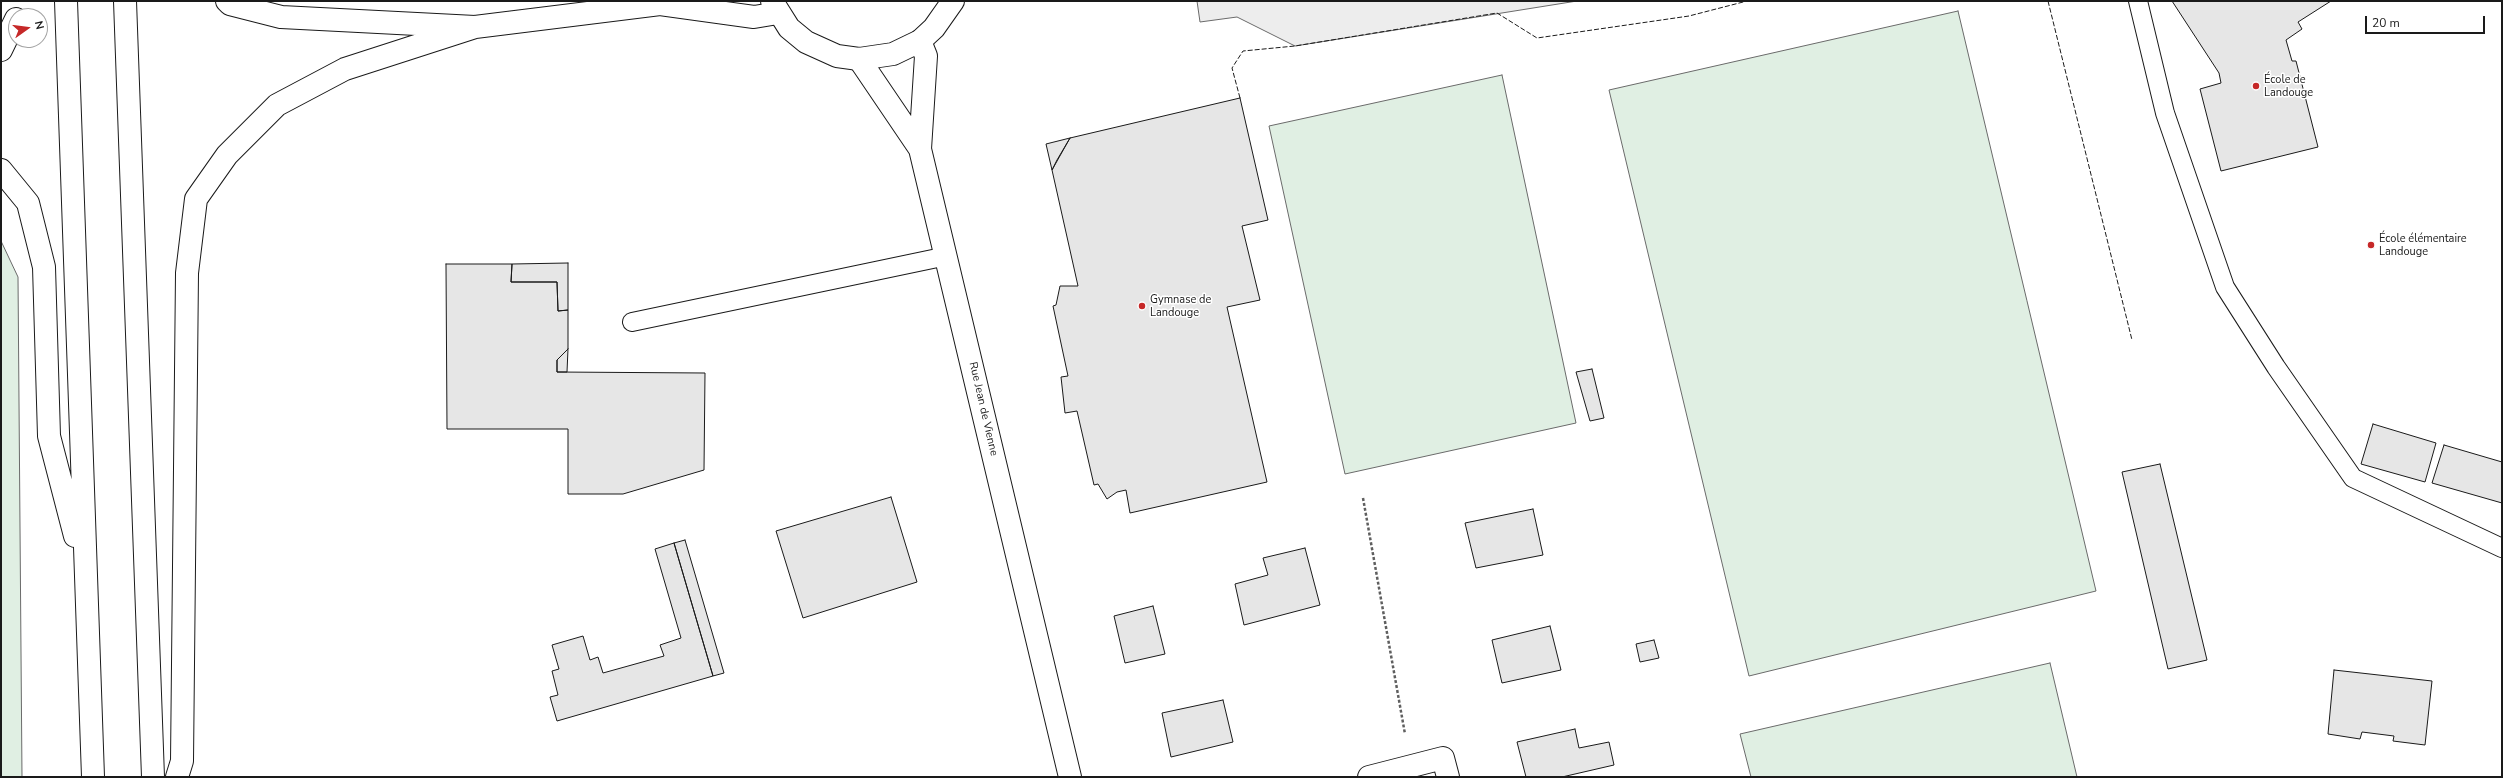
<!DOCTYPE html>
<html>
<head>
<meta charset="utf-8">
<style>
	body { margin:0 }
	#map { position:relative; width:2503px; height:778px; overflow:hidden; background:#fff; font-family:"Nunito Sans",sans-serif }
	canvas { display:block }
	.frame { position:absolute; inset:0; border:2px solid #1a1a1a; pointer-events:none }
	.north { position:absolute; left:8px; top:8px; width:40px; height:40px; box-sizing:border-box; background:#fff; border:1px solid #a3a3a3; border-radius:50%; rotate:76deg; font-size:11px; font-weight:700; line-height:16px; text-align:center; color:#1a1a1a }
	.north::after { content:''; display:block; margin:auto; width:14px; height:18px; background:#c62828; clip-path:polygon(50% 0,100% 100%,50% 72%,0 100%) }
	.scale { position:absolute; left:2365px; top:16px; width:120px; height:18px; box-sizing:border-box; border:2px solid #1a1a1a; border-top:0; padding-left:5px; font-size:12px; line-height:14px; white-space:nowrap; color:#1a1a1a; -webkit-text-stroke:3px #fff; paint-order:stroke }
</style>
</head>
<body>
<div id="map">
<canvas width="2503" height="778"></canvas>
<div class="frame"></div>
<div class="north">N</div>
<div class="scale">20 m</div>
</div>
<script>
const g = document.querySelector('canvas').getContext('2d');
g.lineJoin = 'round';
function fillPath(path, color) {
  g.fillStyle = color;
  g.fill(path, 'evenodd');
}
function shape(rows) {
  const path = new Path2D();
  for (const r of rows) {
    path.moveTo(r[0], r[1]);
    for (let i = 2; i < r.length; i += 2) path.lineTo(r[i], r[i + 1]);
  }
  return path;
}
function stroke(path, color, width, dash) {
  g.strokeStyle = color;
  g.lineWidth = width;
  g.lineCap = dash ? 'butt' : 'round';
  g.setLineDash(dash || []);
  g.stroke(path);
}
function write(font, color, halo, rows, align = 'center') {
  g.font = font + ' "Nunito Sans",sans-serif';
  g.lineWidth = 3;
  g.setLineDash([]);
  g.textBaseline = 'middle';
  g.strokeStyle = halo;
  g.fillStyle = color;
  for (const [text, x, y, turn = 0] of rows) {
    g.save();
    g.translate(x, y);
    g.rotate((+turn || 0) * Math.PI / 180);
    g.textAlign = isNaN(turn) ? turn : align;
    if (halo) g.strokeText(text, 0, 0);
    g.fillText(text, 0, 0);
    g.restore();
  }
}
const green = shape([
	[1958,11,2096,591,1749,676,1609,90,1958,11],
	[1502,75,1576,423,1345,474,1269,126,1502,75],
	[1,241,18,277,22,777,1,777,1,241],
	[2050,663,2077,777,1751,777,1740,734,2050,663]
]);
fillPath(green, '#e0efe3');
stroke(green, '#6a6a6a', 1);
const parking = shape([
	[1197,1,1577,1,1295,46,1237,17,1200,22,1197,1]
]);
fillPath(parking, '#ededed');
stroke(parking, '#6a6a6a', 1);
const building = shape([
	[2172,1,2331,1,2298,22,2302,29,2286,40,2292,61,2296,61,2318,147,2221,171,2200,89,2221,83,2219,73,2172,1],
	[1240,98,1268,220,1242,226,1260,300,1227,307,1267,482,1130,513,1126,490,1117,492,1107,499,1098,484,1094,485,1077,411,1065,413,1061,377,1068,376,1053,306,1056,305,1060,286,1078,286,1052,170,1070,138,1240,98],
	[1070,138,1057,160,1052,170,1046,144,1070,138],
	[568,263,568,310,558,311,557,282,511,282,512,264,568,263],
	[446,264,512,264,511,282,557,282,558,311,568,310,568,349,557,360,557,372,705,373,704,470,623,494,568,494,568,429,447,429,446,264],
	[568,349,567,372,557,372,557,360,568,349],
	[1592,369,1604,418,1590,421,1576,372,1592,369],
	[2373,424,2436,443,2425,482,2361,464,2373,424],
	[2444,445,2502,462,2502,503,2432,483,2444,445],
	[2160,464,2207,660,2168,669,2122,472,2160,464],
	[891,497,917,582,803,618,776,531,891,497],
	[1533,509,1543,555,1476,568,1465,523,1533,509],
	[685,540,724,673,713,676,674,543,685,540],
	[674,543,713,676,557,721,550,697,558,695,552,671,559,669,552,645,583,636,590,660,598,657,603,673,664,656,660,645,681,638,655,549,674,543],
	[1305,548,1320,605,1244,625,1235,584,1268,575,1263,558,1305,548],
	[1153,606,1165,654,1125,663,1114,616,1153,606],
	[1550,626,1561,670,1502,683,1492,640,1550,626],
	[1654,640,1659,658,1640,662,1636,644,1654,640],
	[2334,670,2432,681,2425,745,2393,741,2394,736,2362,732,2360,739,2328,734,2334,670],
	[1223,700,1233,742,1171,757,1162,713,1223,700],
	[1575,729,1579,748,1609,742,1614,765,1562,777,1526,777,1517,742,1575,729]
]);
fillPath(building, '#e6e6e6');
stroke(building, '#1a1a1a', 1);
const service = shape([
	[2138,1,2165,113,2225,287,2276,367,2353,478,2502,548],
	[632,322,947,256]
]);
const minor = shape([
	[920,41,926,56,920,149,1070,777],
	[859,59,920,149],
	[1369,777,1443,758,1448,777]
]);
const secondary = shape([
	[772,1,789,28,806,42,837,56,859,59,893,54,920,41,934,28,953,1]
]);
const trunk = shape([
	[66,1,93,777],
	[125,1,153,777],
	[227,1,230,4,281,17,475,27,660,4,754,17,778,13],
	[1,50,16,19],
	[1,170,28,203,44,267,49,436,75,536],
	[177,777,182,761,187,273,196,199,227,155,277,105,345,69,475,27]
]);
stroke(service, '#1a1a1a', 20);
stroke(minor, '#1a1a1a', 24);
stroke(secondary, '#1a1a1a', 24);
stroke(trunk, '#1a1a1a', 24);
stroke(shape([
	[1363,498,1405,734]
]), '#5f5f5f', 2.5, [3, 2]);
stroke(service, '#fff', 18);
stroke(minor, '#fff', 22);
stroke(secondary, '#fff', 22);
stroke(trunk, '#fff', 22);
stroke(shape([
	[2048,1,2132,340],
	[1240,98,1232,68,1243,51,1295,46,1497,13,1537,38,1689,16,1747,1]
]), '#1a1a1a', 1, [5, 2]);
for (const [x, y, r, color] of [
	[2256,86,4,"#c62828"],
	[2371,245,4,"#c62828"],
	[1142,306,4,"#c62828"]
]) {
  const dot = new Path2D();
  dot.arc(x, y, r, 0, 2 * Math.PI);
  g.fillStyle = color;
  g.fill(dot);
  stroke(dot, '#fff', 1.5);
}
write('11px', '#1a1a1a', '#fff', [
	["École de",2264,80],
	["Landouge",2264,93],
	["École élémentaire",2379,239],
	["Landouge",2379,252],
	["Gymnase de",1150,300],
	["Landouge",1150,313]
], 'left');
write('11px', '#1a1a1a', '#fff', [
	["Rue Jean de Vienne",983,409,77]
]);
</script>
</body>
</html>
